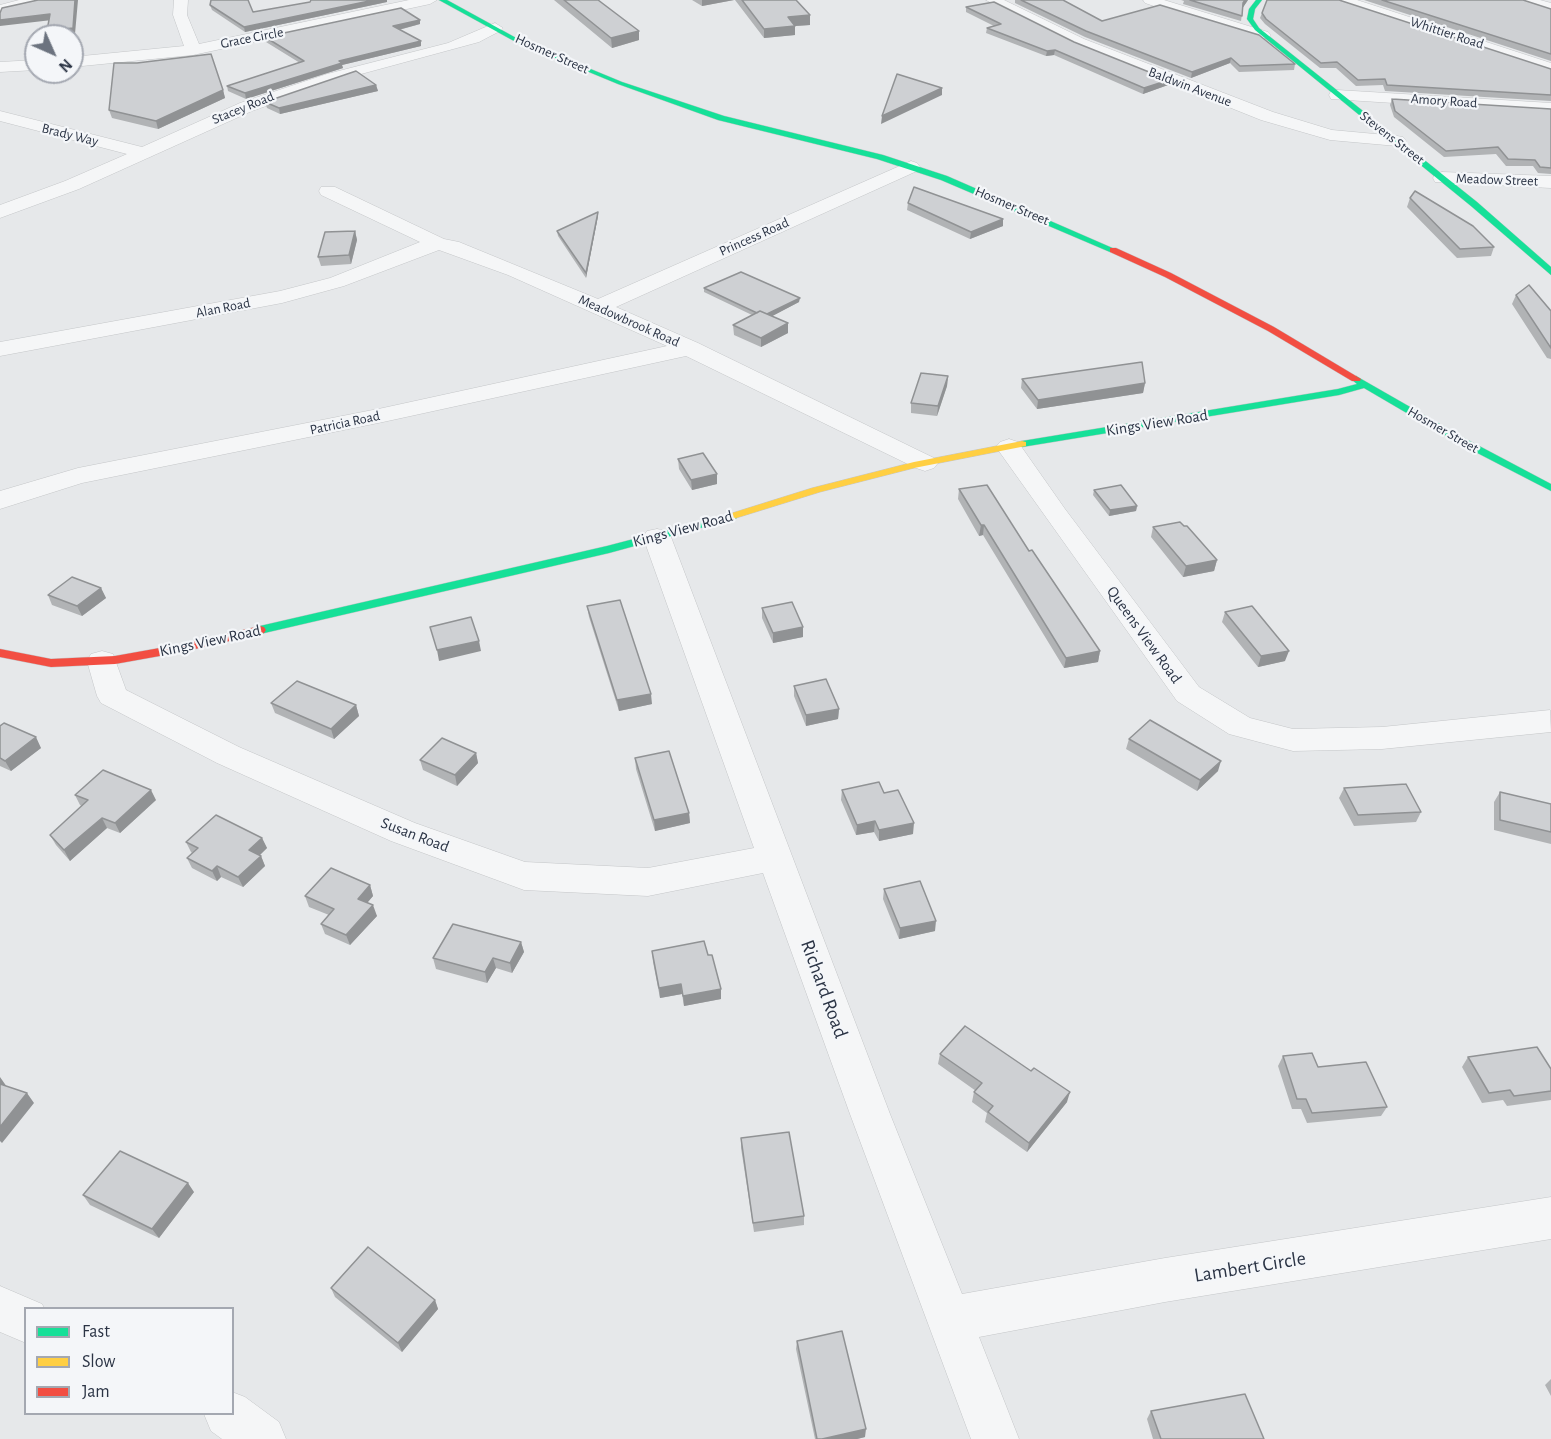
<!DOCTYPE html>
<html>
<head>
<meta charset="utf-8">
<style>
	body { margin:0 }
	#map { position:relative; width:1551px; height:1439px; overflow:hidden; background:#e6e8ea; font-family:"Alegreya Sans",sans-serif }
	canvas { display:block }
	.legend { position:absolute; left:24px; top:1307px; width:210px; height:108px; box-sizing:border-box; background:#f4f6f9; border:2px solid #a4a8b1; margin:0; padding:8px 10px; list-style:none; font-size:18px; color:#2b3445 }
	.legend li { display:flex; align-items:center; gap:12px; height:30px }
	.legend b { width:30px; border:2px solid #a4a8b1 }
	.north { position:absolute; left:24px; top:24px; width:60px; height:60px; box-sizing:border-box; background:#f4f6f9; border:2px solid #a4a8b1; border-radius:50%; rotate:135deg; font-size:16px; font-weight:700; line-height:24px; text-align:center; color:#2b3445 }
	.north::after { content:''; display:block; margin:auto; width:21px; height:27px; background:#6c737f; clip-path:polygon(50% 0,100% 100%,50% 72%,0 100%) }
</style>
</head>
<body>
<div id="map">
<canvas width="1551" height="1439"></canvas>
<ul class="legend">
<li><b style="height:8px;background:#16e098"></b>Fast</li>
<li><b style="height:8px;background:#ffcf43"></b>Slow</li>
<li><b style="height:8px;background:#f24e42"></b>Jam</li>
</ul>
<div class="north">N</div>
</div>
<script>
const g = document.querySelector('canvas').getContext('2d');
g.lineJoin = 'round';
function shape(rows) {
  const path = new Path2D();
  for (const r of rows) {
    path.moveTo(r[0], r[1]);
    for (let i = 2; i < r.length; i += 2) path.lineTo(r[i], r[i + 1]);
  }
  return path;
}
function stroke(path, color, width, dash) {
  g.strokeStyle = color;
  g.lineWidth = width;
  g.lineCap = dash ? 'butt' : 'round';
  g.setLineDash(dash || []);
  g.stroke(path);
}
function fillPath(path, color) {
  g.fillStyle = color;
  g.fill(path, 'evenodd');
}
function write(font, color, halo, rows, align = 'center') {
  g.font = font + ' "Alegreya Sans",sans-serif';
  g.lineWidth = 4.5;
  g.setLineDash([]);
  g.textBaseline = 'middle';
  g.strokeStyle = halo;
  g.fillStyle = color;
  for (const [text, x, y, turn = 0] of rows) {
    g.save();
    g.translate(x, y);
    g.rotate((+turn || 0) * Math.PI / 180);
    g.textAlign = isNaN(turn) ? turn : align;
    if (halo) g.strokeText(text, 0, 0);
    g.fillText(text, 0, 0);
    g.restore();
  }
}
const street = shape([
	[19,0,44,0,42,3,0,13,0,5,19,0],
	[174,0,188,0,187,15,199,44,409,0,437,0,430,4,193,55,72,67,72,57,184,46,173,15,174,0],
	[986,0,1004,0,1084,39,1273,112,1332,130,1397,136,1403,137,1406,141,1403,145,1397,146,1330,140,1261,120,1074,45,986,0],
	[1143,0,1164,0,1268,32,1271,35,1268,38,1258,38,1204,23,1145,3,1143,0],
	[1335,0,1357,0,1551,63,1551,73,1337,3,1335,0],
	[1518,0,1540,0,1551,3,1551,12,1520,3,1518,0],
	[495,23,503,28,500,31,479,42,339,80,252,111,79,189,0,218,0,205,65,181,127,154,0,121,0,111,142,147,240,103,327,74,448,43,495,23],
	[36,60,36,70,0,72,0,62,36,60],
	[1337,90,1551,103,1551,113,1331,99,1329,95,1331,91,1337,90],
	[911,161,917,163,920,167,917,171,616,307,698,343,934,458,938,463,934,468,925,471,916,468,686,356,383,422,82,483,0,509,0,491,78,468,383,408,667,346,508,275,439,250,344,286,282,303,0,356,0,342,280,291,330,278,420,242,321,195,319,191,321,187,335,187,444,239,459,242,598,299,911,161],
	[1442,172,1551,176,1551,188,1435,182,1433,178,1435,174,1442,172],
	[1009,439,1018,442,1065,509,1199,687,1250,718,1293,729,1382,727,1550,710,1551,732,1382,749,1293,751,1229,734,1177,701,996,447,1000,442,1009,439],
	[657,529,667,531,671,537,890,1114,962,1294,1165,1258,1551,1197,1551,1239,1165,1302,979,1337,1019,1439,971,1439,850,1114,763,873,648,896,524,890,391,841,217,763,101,703,97,696,87,661,91,654,102,651,113,654,126,690,239,747,415,823,525,862,648,868,754,848,643,537,647,531,657,529],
	[0,1286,42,1304,44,1308,26,1308,26,1343,0,1332,0,1286],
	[232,1392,245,1397,279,1422,286,1439,222,1439,211,1431,204,1414,232,1414,232,1392]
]);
const fast = shape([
	[439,0,447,0,518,39,622,82,724,116,883,155,947,176,1117,250,1110,252,941,180,877,159,718,120,618,84,514,41,439,0],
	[1256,0,1262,0,1255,9,1253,19,1259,28,1477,202,1551,267,1551,275,1471,206,1255,30,1247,19,1249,9,1256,0],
	[1356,376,1466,439,1551,484,1551,491,1458,443,1364,388,1339,395,1022,447,1017,444,1022,441,1338,389,1357,384,1351,379,1356,376],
	[733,513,737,514,737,518,609,553,260,634,254,630,260,626,607,546,733,513]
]);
const slow = shape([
	[1022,441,1026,442,1026,446,914,468,820,492,733,519,727,516,729,514,812,488,914,462,1022,441]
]);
const jam = shape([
	[1110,248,1116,248,1171,273,1274,327,1361,379,1360,381,1352,381,1268,331,1165,277,1110,252,1110,248],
	[260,626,264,627,266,630,264,633,182,652,115,664,51,667,0,657,0,649,51,659,115,656,182,644,260,626]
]);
stroke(street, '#c4c6c8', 1);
stroke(fast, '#c4c6c8', 1);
stroke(slow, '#c4c6c8', 1);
stroke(jam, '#c4c6c8', 1);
fillPath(street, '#f5f6f7');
fillPath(fast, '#16e098');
fillPath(slow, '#ffcf43');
fillPath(jam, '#f24e42');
fillPath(shape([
	[554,0,598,0,639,40,612,48],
	[692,0,734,0,702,6],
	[735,0,796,0,810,15,810,25,795,26,795,35,764,38],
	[1015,0,1063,0,1102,21,1295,64,1294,70,1239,72,1230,63,1191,78,1085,37,1015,3],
	[1181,0,1248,0,1243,7,1241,21,1183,4,1184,1],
	[1364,0,1523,0,1551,9,1551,61],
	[387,2,245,32,212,10,210,5,253,12],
	[966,7,1074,42,1168,85,1143,94,1054,55,1046,56,986,33,987,28,994,26,966,12],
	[1262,13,1551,69,1551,101,1385,91,1383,85,1356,86,1336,68,1320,68,1265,24,1260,18],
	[420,24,399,30,421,46,342,65,343,68,246,99,228,91,227,86,300,63,266,42,265,37],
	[137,63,223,90,225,98,158,129,112,118,109,110],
	[376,85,378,91,280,114,267,108,265,102],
	[1392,99,1551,109,1551,174,1538,173,1533,166,1506,166,1496,154,1444,157,1394,117,1390,105],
	[1410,198,1494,247,1491,256,1457,258,1407,207],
	[908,203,1003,226,970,239,907,210],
	[598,216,586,278,558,236,557,231],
	[355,231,357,240,351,264,321,266,318,257],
	[704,288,799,302,772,316,788,323,788,333,761,347,734,335,733,325,752,315,704,292],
	[1516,295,1551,311,1551,359,1547,358,1512,304],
	[948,376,947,386,937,416,911,413,911,403],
	[1022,379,1145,383,1143,393,1037,409,1021,388],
	[678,459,717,484,692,490,679,469],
	[959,489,1029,551,1100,651,1098,662,1064,668,983,535,979,536,958,499],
	[1094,490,1137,506,1136,511,1109,516,1093,495],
	[1153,527,1217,560,1214,571,1183,577,1151,537],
	[101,588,106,598,82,616,52,605,48,595],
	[587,606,652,704,619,711,589,617],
	[762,608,803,637,773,643,762,618],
	[1225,612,1285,661,1258,667,1222,622],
	[794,686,839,709,838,719,806,726,794,696],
	[271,703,356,705,359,716,334,739,275,713],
	[0,726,41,748,11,771,0,766],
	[1129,739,1218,771,1197,791,1126,749],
	[476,753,478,763,457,786,423,770,420,760],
	[635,758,689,813,690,823,655,831,636,769],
	[1344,788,1421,812,1416,822,1354,826,1339,798],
	[842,790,884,793,913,834,879,841,874,832,856,835,841,800],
	[1500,792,1551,804,1551,844,1494,830,1494,802],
	[75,795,156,800,120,833,107,828,70,861,56,845,50,835,82,806,80,805],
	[262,838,267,848,259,855,261,856,265,866,243,887,221,877,217,881,192,868,187,858,192,853,191,852,186,842],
	[370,885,373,896,367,903,377,916,350,945,325,934,321,924,329,915,309,907,305,896],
	[884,889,935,931,899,939,883,899],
	[521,942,524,952,512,973,496,968,487,983,436,969,433,958],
	[652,951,721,999,684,1006,682,994,660,998,653,962],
	[940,1054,1067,1102,1027,1152,985,1122,987,1113,972,1102,974,1092,976,1091,938,1064],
	[1283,1056,1318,1067,1387,1107,1381,1116,1307,1123,1301,1109,1292,1109,1278,1066],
	[1468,1057,1551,1069,1551,1100,1507,1106,1503,1100,1482,1103,1462,1067],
	[741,1138,804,1216,804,1225,754,1232,741,1148],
	[194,1192,159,1238,90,1205,83,1195],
	[331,1288,435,1300,438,1309,402,1352,335,1297],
	[797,1341,865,1437,857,1439,815,1439,796,1349],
	[1551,1379,1551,1396,1545,1385],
	[1151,1411,1264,1439,1153,1439,1147,1419]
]), '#b1b3b5');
fillPath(shape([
	[75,0,78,0,75,34,49,36,47,31],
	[374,0,387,0,387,2,245,32,244,27],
	[702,0,734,0,702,6],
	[1245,0,1248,0,1242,9,1243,3],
	[50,14,52,20,0,26,0,20],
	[810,15,810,25,795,26,795,35,764,38,764,29,788,17],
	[420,20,420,24,394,31,393,26],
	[639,31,639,40,612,48,611,38],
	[421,41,421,46,342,65,343,68,246,99,245,93,339,61],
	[1055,50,1054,55,1046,56,1047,51],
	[1231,58,1230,63,1191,78,1192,72],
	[1169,80,1168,85,1143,94,1144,88],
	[376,85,378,91,280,114,279,108],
	[942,88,942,95,881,124,882,116],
	[223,90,225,98,158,129,156,121],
	[598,212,598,216,586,278,586,273],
	[1003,219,1003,226,970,239,971,232],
	[355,231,357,240,351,264,349,255],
	[800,298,799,302,763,321,763,316],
	[788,323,788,333,761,347,761,338],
	[948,376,947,386,937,416,938,406],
	[1145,383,1143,393,1037,409,1038,400],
	[717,474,717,484,692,490,691,480],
	[1137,506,1136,511,1109,516,1110,510],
	[981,525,984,525,983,535,979,536],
	[1217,560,1214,571,1183,577,1186,566],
	[101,588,106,598,82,616,77,606],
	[803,627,803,637,773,643,773,633],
	[479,641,481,651,439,661,437,650],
	[1100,651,1098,662,1064,668,1066,658],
	[1289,651,1285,661,1258,667,1261,656],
	[651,694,652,704,619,711,617,700],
	[356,705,359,716,334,739,331,729],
	[839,709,838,719,806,726,806,715],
	[36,737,41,748,11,771,5,761],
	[476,753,478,763,457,786,455,775],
	[1221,761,1218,771,1197,791,1200,780],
	[151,790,156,800,120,833,115,823],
	[689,813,690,823,655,831,654,820],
	[102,818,107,828,70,861,64,850],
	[875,821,874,832,856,835,857,825],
	[914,823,913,834,879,841,879,830],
	[262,838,267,848,254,861,249,850],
	[261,856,265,866,243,887,238,877],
	[217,866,221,877,217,881,212,871],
	[370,885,373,896,362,909,358,899],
	[373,905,377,916,350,945,346,935],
	[936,921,935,931,899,939,900,928],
	[521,942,524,952,512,973,510,963],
	[493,958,496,968,487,983,485,972],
	[681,984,682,994,660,998,659,988],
	[721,989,721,999,684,1006,683,996],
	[0,1077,7,1087,0,1088],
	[1070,1092,1067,1102,1027,1152,1029,1143],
	[27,1093,34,1103,2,1143,0,1141,0,1127],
	[188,1183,194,1192,159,1238,152,1229],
	[435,1300,438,1309,402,1352,398,1343],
	[866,1429,865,1437,857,1439,822,1439]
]), '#909294');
const building = shape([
	[38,0,75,0,73,28,47,31,50,14,0,20,0,13,2,8,38,0],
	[211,0,248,0,253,12,310,2,311,0,374,0,244,27,210,5,211,0],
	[564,0,598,0,639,31,611,38,564,0],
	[742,0,796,0,810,15,788,17,795,26,764,29,742,0],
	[1021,0,1063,0,1102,21,1160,5,1259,35,1295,64,1240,66,1231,58,1192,72,1086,31,1021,0],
	[1190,0,1245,0,1243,3,1242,16,1190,0],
	[1267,0,1339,0,1551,69,1551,95,1387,85,1385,79,1358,80,1337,62,1321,63,1266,19,1262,13,1267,0],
	[1382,0,1523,0,1551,9,1551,54,1382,0],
	[994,2,1074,42,1169,80,1144,88,1055,50,1047,51,987,28,1001,24,966,7,994,2],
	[401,8,420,20,393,26,421,41,339,61,342,63,245,93,227,86,304,61,265,37,401,8],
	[211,54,223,90,156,121,109,110,114,63,137,63,211,54],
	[356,71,376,85,279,108,265,102,356,71],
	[897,74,942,88,882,116,897,74],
	[1392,99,1551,109,1551,168,1540,167,1535,160,1508,159,1498,147,1446,151,1395,111,1392,99],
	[914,187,1003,219,971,232,908,203,914,187],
	[1415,191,1473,226,1494,247,1460,249,1410,198,1415,191],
	[598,212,586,273,557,231,598,212],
	[355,231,349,255,318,257,325,232,355,231],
	[741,272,800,298,767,314,760,311,757,313,704,288,741,272],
	[1529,285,1551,311,1551,348,1516,295,1529,285],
	[760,311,788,323,761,338,733,325,760,311],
	[1142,362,1145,383,1038,400,1022,379,1142,362],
	[921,373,948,376,938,406,911,403,921,373],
	[703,453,717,474,691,480,678,459,703,453],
	[987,485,1029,551,1032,550,1100,651,1066,658,984,525,981,525,959,489,987,485],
	[1121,485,1137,506,1110,510,1094,490,1121,485],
	[1180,522,1184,526,1187,526,1217,560,1186,566,1153,527,1180,522],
	[72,577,101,588,77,606,48,595,72,577],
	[620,600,651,694,617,700,587,606,620,600],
	[792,602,803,627,773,633,762,608,792,602],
	[1252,606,1289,651,1261,656,1225,612,1252,606],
	[471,617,479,641,437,650,430,627,471,617],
	[826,679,839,709,806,715,794,686,826,679],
	[297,681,356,705,331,729,271,703,297,681],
	[1150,720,1221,761,1200,780,1129,739,1150,720],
	[4,723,36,737,5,761,0,758,0,726,4,723],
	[442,738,476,753,455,775,420,760,442,738],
	[669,751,689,813,654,820,635,758,669,751],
	[103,770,151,790,115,823,102,818,64,850,50,835,88,800,75,795,103,770],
	[879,782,884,793,898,790,914,823,879,830,875,821,857,825,842,790,879,782],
	[1406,784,1421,812,1358,815,1344,788,1406,784],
	[1500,792,1551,804,1551,832,1500,820,1500,792],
	[216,815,262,838,249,850,261,856,238,877,217,866,212,871,187,858,198,848,186,842,216,815],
	[331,868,370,885,358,899,373,905,346,935,321,924,334,909,305,896,331,868],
	[920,881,936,921,900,928,884,889,920,881],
	[453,924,521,942,510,963,493,958,485,972,433,958,453,924],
	[704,941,708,955,712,955,721,989,683,996,681,984,659,988,652,951,704,941],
	[965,1026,1031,1071,1034,1068,1070,1092,1029,1143,988,1112,993,1106,974,1092,982,1083,940,1054,965,1026],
	[1537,1047,1551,1069,1551,1091,1514,1096,1510,1090,1489,1093,1468,1057,1537,1047],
	[1312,1053,1318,1067,1366,1062,1387,1107,1312,1113,1306,1099,1297,1099,1283,1056,1312,1053],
	[0,1084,27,1093,0,1127,0,1084],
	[789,1132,804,1216,753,1223,741,1138,789,1132],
	[120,1151,188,1183,152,1229,83,1195,120,1151],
	[368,1247,435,1300,398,1343,331,1288,368,1247],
	[842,1331,866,1429,822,1439,817,1439,797,1341,842,1331],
	[1245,1394,1264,1439,1161,1439,1151,1411,1245,1394]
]);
fillPath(building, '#ced0d3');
stroke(building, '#909294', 1.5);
write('14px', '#2b3445', '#f4f6f9', [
	["Whittier Road",1447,33,18],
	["Grace Circle",252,38,-11],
	["Hosmer Street",552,54,24],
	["Baldwin Avenue",1190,87,21],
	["Amory Road",1444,101,4],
	["Stacey Road",243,108,-22],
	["Brady Way",70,135,14],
	["Stevens Street",1392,138,38],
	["Meadow Street",1497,180,2],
	["Hosmer Street",1012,206,23],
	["Princess Road",754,237,-24],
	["Alan Road",223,308,-11],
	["Meadowbrook Road",629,321,24],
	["Patricia Road",345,423,-12],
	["Hosmer Street",1443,430,30]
]);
write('16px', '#2b3445', '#f4f6f9', [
	["Kings View Road",1157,423,-9],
	["Kings View Road",683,529,-15],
	["Queens View Road",1144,635,54],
	["Kings View Road",210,641,-12],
	["Susan Road",415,835,21]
]);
write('20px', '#2b3445', '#f4f6f9', [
	["Richard Road",824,989,70],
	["Lambert Circle",1250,1267,-9]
]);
</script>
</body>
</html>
